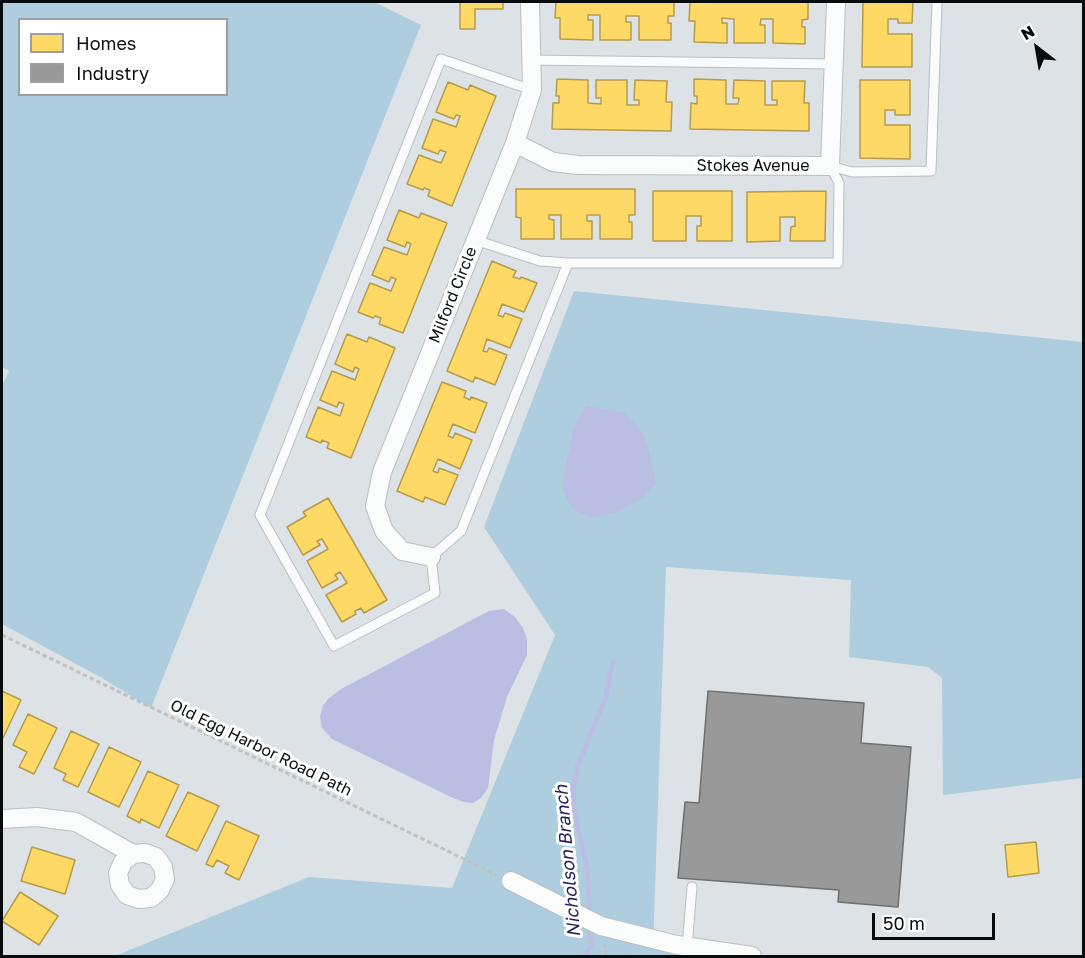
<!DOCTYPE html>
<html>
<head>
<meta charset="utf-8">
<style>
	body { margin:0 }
	#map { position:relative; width:1085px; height:958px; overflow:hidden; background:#dce2e5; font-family:"Golos Text",sans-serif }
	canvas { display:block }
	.frame { position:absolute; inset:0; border:3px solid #090c0e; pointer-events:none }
	.legend { position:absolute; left:18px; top:18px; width:210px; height:78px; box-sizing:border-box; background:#fff; border:2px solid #9d9e9f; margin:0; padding:8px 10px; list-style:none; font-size:18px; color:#090c0e }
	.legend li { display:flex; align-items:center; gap:12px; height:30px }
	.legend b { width:30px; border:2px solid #9d9e9f }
	.north { position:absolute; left:1007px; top:18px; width:60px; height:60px; -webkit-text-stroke:4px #fff; paint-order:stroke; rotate:329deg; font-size:16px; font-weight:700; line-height:24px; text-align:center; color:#090c0e }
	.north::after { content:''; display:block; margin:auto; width:21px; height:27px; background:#090c0e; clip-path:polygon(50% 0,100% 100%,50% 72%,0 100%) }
	.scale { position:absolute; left:872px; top:913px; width:123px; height:27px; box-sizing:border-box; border:3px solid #090c0e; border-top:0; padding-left:8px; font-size:18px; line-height:21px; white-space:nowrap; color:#090c0e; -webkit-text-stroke:4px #fff; paint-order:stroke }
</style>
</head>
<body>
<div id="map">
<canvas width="1085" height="958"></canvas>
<div class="frame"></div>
<ul class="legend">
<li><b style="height:16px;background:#ffd966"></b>Homes</li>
<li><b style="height:16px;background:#999"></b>Industry</li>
</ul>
<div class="north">N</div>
<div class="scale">50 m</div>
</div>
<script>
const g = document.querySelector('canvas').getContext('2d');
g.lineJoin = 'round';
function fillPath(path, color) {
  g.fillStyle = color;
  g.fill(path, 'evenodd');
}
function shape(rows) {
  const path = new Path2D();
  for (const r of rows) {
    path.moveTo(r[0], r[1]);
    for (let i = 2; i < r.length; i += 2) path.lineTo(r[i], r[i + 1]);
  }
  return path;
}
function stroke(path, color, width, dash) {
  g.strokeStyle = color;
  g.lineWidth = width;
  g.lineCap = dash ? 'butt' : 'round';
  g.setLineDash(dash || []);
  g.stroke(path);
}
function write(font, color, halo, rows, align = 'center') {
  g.font = font + ' "Golos Text",sans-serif';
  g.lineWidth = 6;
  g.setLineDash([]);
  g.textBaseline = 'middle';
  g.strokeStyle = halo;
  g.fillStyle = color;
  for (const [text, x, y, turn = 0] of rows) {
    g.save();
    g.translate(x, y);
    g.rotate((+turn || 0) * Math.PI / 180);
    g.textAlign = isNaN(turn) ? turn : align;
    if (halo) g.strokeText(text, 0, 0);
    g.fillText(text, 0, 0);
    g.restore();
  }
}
fillPath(shape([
	[2,2,374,2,421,25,151,708,102,678,2,624,2,386,9,371,2,367],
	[20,20,226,20,226,94,20,94],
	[574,291,1083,342,1083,778,943,795,942,678,928,667,849,657,851,580,666,567,653,949,688,956,115,956,309,877,452,888,555,635,484,527]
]), '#aecee0');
fillPath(shape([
	[587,406,624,412,636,424,645,438,650,453,656,484,643,498,618,512,593,518,575,511,568,501,562,486,573,428],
	[504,609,515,617,523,628,527,639,527,655,507,697,494,740,488,788,481,798,473,803,464,802,453,798,332,739,322,728,320,716,323,706,328,699,341,689,489,611]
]), '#babee3');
const homes = shape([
	[460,2,503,2,503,9,475,9,475,29,460,29,460,2],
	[556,2,674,2,674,16,668,16,668,23,671,23,671,40,639,40,639,16,626,16,626,22,631,22,631,40,600,40,600,15,588,15,588,20,593,20,593,40,560,39,560,18,555,18,556,2],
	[690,2,808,2,808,19,802,20,802,27,805,27,805,44,773,43,773,19,761,19,760,25,765,25,765,43,734,43,734,19,722,18,722,23,727,23,727,43,694,42,695,21,689,21,690,2],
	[863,2,913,2,912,23,898,23,898,19,888,19,888,34,912,34,912,67,862,67,863,2],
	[557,79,588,80,588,103,601,104,601,98,596,98,596,80,627,80,627,105,639,105,639,100,634,100,635,80,667,81,666,102,672,102,671,131,552,129,553,103,559,103,559,96,556,96,557,79],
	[694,79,726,80,726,104,738,104,739,98,733,98,734,80,765,81,765,105,777,105,777,100,772,100,772,81,805,81,804,103,809,103,809,131,690,129,691,103,697,104,697,96,694,96,694,79],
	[860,80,910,80,910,115,895,115,895,110,885,110,885,125,910,125,910,159,860,158,860,80],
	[448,82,468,90,470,85,496,96,452,206,428,196,430,190,424,188,423,190,407,184,419,155,441,163,446,152,440,150,438,154,422,148,433,119,456,127,460,116,456,115,454,119,436,112,448,82],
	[516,189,635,189,635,215,629,215,629,222,632,222,632,239,600,239,600,215,587,215,587,221,592,221,592,239,561,239,561,215,549,215,549,219,554,220,554,239,521,239,521,218,516,217,516,189],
	[653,191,732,191,732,241,697,241,697,226,701,226,701,216,686,216,686,241,653,241,653,191],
	[826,191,825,241,790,241,791,227,795,226,795,217,780,217,780,241,747,242,747,192,826,191],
	[399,210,419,218,421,213,447,223,403,333,379,324,381,318,375,316,373,318,358,312,370,283,391,291,396,279,391,277,389,282,372,275,384,247,407,255,411,244,407,242,405,247,387,240,399,210],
	[492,261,516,271,513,277,520,279,521,277,537,283,524,312,502,304,498,315,503,317,505,313,522,319,510,348,487,339,483,351,487,352,489,348,507,355,495,385,475,377,473,382,447,371,492,261],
	[347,334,367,342,369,337,395,348,351,458,327,448,329,443,322,440,321,443,306,437,318,407,340,416,344,404,339,402,337,407,320,400,332,371,355,380,359,369,355,367,353,372,335,364,347,334],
	[442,382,466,391,464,397,470,400,471,397,487,403,475,433,453,424,448,436,453,438,455,433,472,440,460,469,438,459,433,471,438,473,439,468,458,475,445,505,425,497,423,502,397,491,442,382],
	[328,498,387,600,364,613,361,608,355,611,356,614,342,622,326,595,347,583,340,572,335,575,338,579,322,588,307,561,328,549,322,539,317,541,320,545,303,555,287,527,306,516,303,512,328,498],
	[2,691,21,700,2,740,2,691],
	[28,714,57,728,34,774,19,767,27,752,13,745,28,714],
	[71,731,99,744,78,787,63,780,66,774,54,768,71,731],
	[109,747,141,762,119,807,88,792,109,747],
	[148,771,179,785,159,828,141,819,140,823,127,816,148,771],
	[188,792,219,806,197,851,166,836,188,792],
	[226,821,259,836,239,880,225,873,229,866,217,860,213,867,206,864,226,821],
	[1036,842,1039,873,1008,877,1005,845,1036,842],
	[32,847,75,860,65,894,21,881,32,847],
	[20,892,58,916,39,945,2,921,20,892]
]);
fillPath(homes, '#ffd966');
stroke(homes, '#b59c4c', 1.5);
const industry = shape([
	[708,691,864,703,861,743,911,747,898,907,838,902,839,890,678,878,685,802,699,803,708,691]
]);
fillPath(industry, '#999');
stroke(industry, '#6e6f6f', 1.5);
stroke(shape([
	[590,915,587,867,574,811,573,788,578,765,606,697,613,661],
	[585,956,591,945,590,924]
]), '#babee3', 5);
const service = shape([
	[531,60,834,64],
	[532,90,441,59,260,515,334,646,435,593,431,557,461,531,568,263],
	[830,166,852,172,931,171,937,2],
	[475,240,540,261,568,263,838,263,839,183,830,166],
	[687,947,692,887]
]);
const minor = shape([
	[515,143,553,162,578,165,830,166,836,2],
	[431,557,402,551,384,531,375,506,382,472,515,143,532,90,530,2],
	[2,819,37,817,76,822,133,854,145,853,156,857,163,867,165,879,160,890,151,898,139,899,127,895,120,885,118,873,123,862,133,854],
	[511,881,601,926,677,945,752,956]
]);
stroke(service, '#babfc2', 11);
stroke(minor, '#babfc2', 20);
stroke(shape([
	[2,635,497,875],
	[604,943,606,956]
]), '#bfc1c2', 3, [4.5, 3]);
stroke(service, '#fafbfb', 9);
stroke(minor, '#fafbfb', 18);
write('16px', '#090c0e', '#fff', [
	["Stokes Avenue",753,166],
	["Milford Circle",453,295,-68],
	["Old Egg Harbor Road Path",261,748,26]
]);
write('italic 18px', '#251f5b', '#fff', [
	["Nicholson Branch",568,861,-95]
]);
</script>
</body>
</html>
